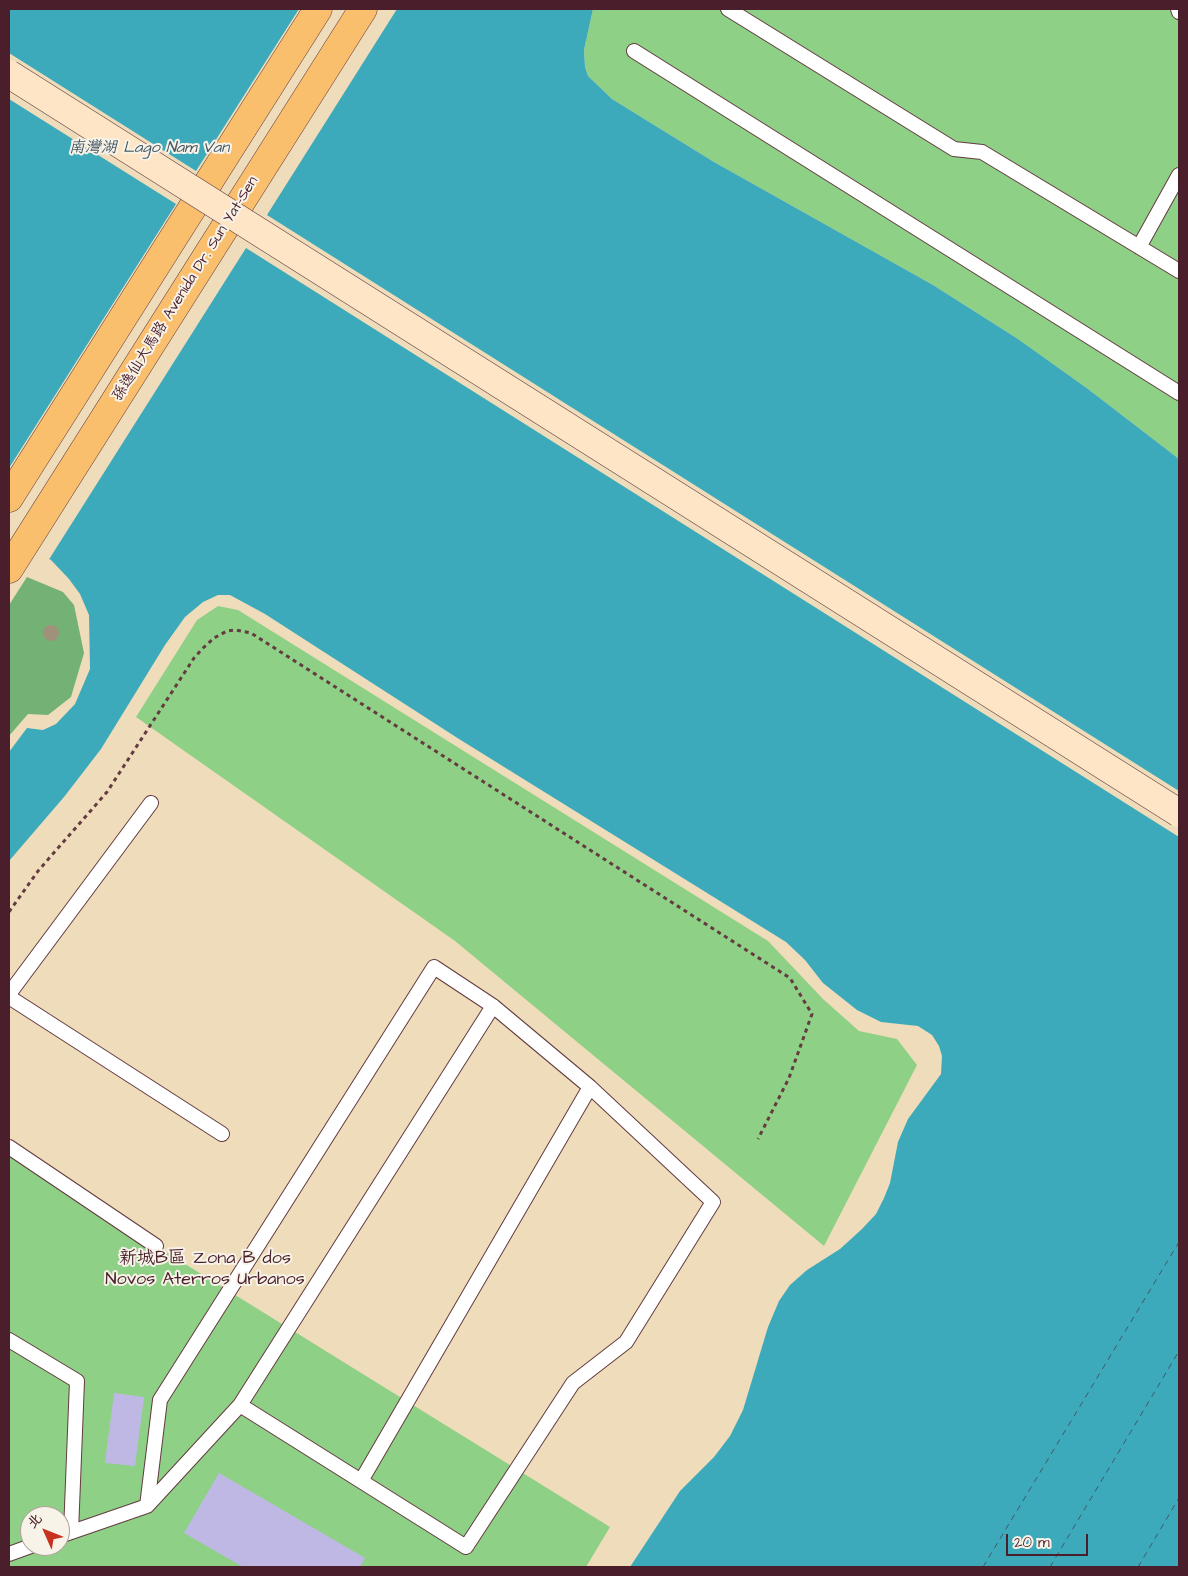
<!DOCTYPE html>
<html>
<head>
<meta charset="utf-8">
<style>
	body { margin:0 }
	#map { position:relative; width:1188px; height:1576px; overflow:hidden; background:#efdcba; font-family:"Architects Daughter","LXGW WenKai TC",sans-serif }
	canvas { display:block }
	.frame { position:absolute; inset:0; border:10px solid #4a1f2b; pointer-events:none }
	.north { position:absolute; left:20px; top:1506px; width:50px; height:50px; box-sizing:border-box; background:#f7f3e8; border:1px solid #b29e9c; border-radius:50%; rotate:314deg; font-size:14px; font-weight:700; line-height:20px; text-align:center; color:#4a1f2b }
	.north::after { content:''; display:block; margin:auto; width:18px; height:22px; background:#c8321e; clip-path:polygon(50% 0,100% 100%,50% 72%,0 100%) }
	.scale { position:absolute; left:1006px; top:1534px; width:82px; height:22px; box-sizing:border-box; border:2px solid #4a1f2b; border-top:0; padding-left:6px; font-size:15px; line-height:18px; white-space:nowrap; color:#4a1f2b; -webkit-text-stroke:4px #f7f3e8; paint-order:stroke }
</style>
</head>
<body>
<div id="map">
<canvas width="1188" height="1576"></canvas>
<div class="frame"></div>
<div class="north">北</div>
<div class="scale">20 m</div>
</div>
<script>
const g = document.querySelector('canvas').getContext('2d');
g.lineJoin = 'round';
function fillPath(path, color) {
  g.fillStyle = color;
  g.fill(path, 'evenodd');
}
function shape(rows) {
  const path = new Path2D();
  for (const r of rows) {
    path.moveTo(r[0], r[1]);
    for (let i = 2; i < r.length; i += 2) path.lineTo(r[i], r[i + 1]);
  }
  return path;
}
function stroke(path, color, width, dash) {
  g.strokeStyle = color;
  g.lineWidth = width;
  g.lineCap = dash ? 'butt' : 'round';
  g.setLineDash(dash || []);
  g.stroke(path);
}
function write(font, color, halo, rows, align = 'center') {
  g.font = font + ' "Architects Daughter","LXGW WenKai TC",sans-serif';
  g.lineWidth = 4;
  g.setLineDash([]);
  g.textBaseline = 'middle';
  g.strokeStyle = halo;
  g.fillStyle = color;
  for (const [text, x, y, turn = 0] of rows) {
    g.save();
    g.translate(x, y);
    g.rotate((+turn || 0) * Math.PI / 180);
    g.textAlign = isNaN(turn) ? turn : align;
    if (halo) g.strokeText(text, 0, 0);
    g.fillText(text, 0, 0);
    g.restore();
  }
}
fillPath(shape([
	[593,9,1179,9,1179,459,1088,389,1018,339,933,285,714,162,612,99,588,76,585,67,584,50],
	[218,606,238,610,768,941,823,999,859,1031,897,1039,917,1065,824,1246,455,941,136,717,197,620],
	[9,1155,610,1527,586,1567,9,1567],
	[30,1516,60,1516,60,1546,30,1546]
]), '#8fd087');
fillPath(shape([
	[27,577,63,592,74,605,84,653,71,697,48,715,28,714,9,736,9,605]
]), '#73b274');
fillPath(shape([
	[9,9,593,9,584,50,585,67,588,76,612,99,714,162,933,285,1018,339,1088,389,1179,459,1179,1567,630,1567,680,1491,714,1457,730,1436,743,1410,768,1327,779,1301,790,1285,807,1270,840,1249,862,1229,876,1214,884,1198,890,1183,898,1142,908,1119,941,1074,942,1056,939,1046,932,1035,918,1026,881,1022,857,1010,823,983,805,960,786,942,459,739,265,614,230,595,218,595,203,602,185,617,165,645,101,749,64,797,9,861,9,752,27,728,43,730,56,724,75,704,90,669,89,615,80,594,69,579,51,560,9,536]
]), '#3caabb');
fillPath(shape([
	[299,9,397,9,267,215,1179,791,1179,837,246,248,48,561,9,539,9,468,176,204,9,99,9,53,196,171]
]), '#efdcba');
stroke(shape([
	[983,1567,1179,1242],
	[1050,1567,1179,1351],
	[1138,1567,1179,1498]
]), '#445765', 1, [6, 5]);
fillPath(shape([
	[114,1393,144,1397,135,1466,105,1463],
	[219,1473,365,1558,360,1567,243,1567,184,1533]
]), '#c0b8e4');
const lane = shape([
	[728,9,954,149,982,152,1179,271],
	[1178,9,1179,12],
	[634,51,1179,393],
	[1139,247,1179,175],
	[9,994,151,803],
	[9,997,222,1134],
	[9,1147,156,1246],
	[9,1340,77,1381,71,1532],
	[361,1481,590,1087],
	[147,1506,160,1400,434,967,493,1006],
	[60,1536,147,1506,240,1405,493,1006,590,1087,713,1202,626,1342,573,1383,466,1547,240,1405],
	[9,1554,31,1546]
]);
const primary = shape([
	[9,498,318,9],
	[9,569,363,9]
]);
stroke(lane, '#633b40', 16);
stroke(primary, '#633b40', 29);
stroke(shape([
	[9,912,38,871,107,792,194,658,202,649,214,638,227,631,236,630,251,633,790,978,812,1014,789,1078,758,1139]
]), '#633b40', 3, [4, 4]);
stroke(lane, '#fff', 14);
stroke(primary, '#f9bf6d', 28);
const secondaryBridge = shape([
	[9,74,1179,813]
]);
stroke(secondaryBridge, '#633b40', 29, []);
stroke(secondaryBridge, '#fde5c5', 28);
g.fillStyle = '#a0917b';
for (const [x, y] of [
	[51,633]
]) {
  g.beginPath();
  g.arc(x, y, 8, 0, 2 * Math.PI);
  g.fill();
}
write('15px', '#4a1f2b', '#f7f3e8', [
	["孫逸仙大馬路 Avenida Dr. Sun Yat-Sen",186,289,-58]
]);
write('italic 16px', '#445765', '#f7f3e8', [
	["南灣湖 Lago Nam Van",149,149]
]);
write('18px', '#4a1f2b', '#f7f3e8', [
	["新城B區 Zona B dos",205,1259],
	["Novos Aterros Urbanos",205,1280]
]);
</script>
</body>
</html>
